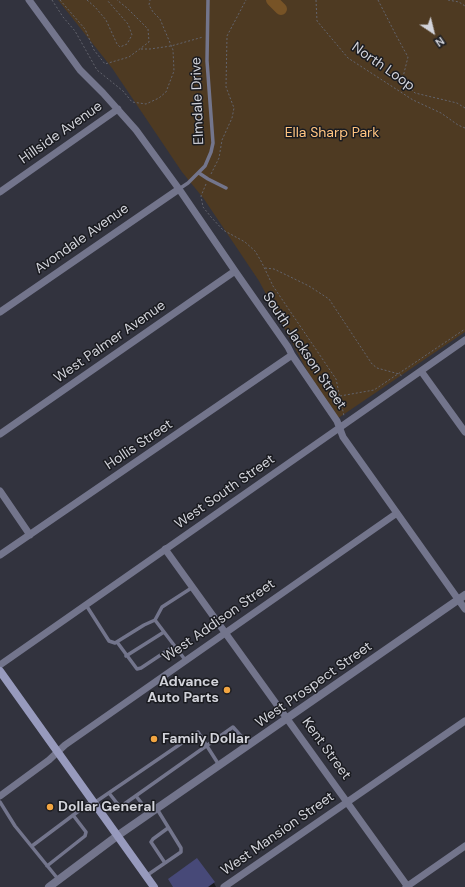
<!DOCTYPE html>
<html>
<head>
<meta charset="utf-8">
<style>
	body { margin:0 }
	#map { position:relative; width:465px; height:887px; overflow:hidden; background:#32333e; font-family:"DM Sans",sans-serif }
	canvas { display:block }
	.north { position:absolute; left:413px; top:12px; width:40px; height:40px; -webkit-text-stroke:3px #1a1b20; paint-order:stroke; rotate:145deg; font-size:11px; font-weight:700; line-height:16px; text-align:center; color:#d2d3da }
	.north::after { content:''; display:block; margin:auto; width:14px; height:18px; background:#d2d3da; clip-path:polygon(50% 0,100% 100%,50% 72%,0 100%) }
</style>
</head>
<body>
<div id="map">
<canvas width="465" height="887"></canvas>
<div class="north">N</div>
</div>
<script>
const g = document.querySelector('canvas').getContext('2d');
g.lineJoin = 'round';
function fillPath(path, color) {
  g.fillStyle = color;
  g.fill(path, 'evenodd');
}
function shape(rows) {
  const path = new Path2D();
  for (const r of rows) {
    path.moveTo(r[0], r[1]);
    for (let i = 2; i < r.length; i += 2) path.lineTo(r[i], r[i + 1]);
  }
  return path;
}
function stroke(path, color, width, dash) {
  g.strokeStyle = color;
  g.lineWidth = width;
  g.lineCap = dash ? 'butt' : 'round';
  g.setLineDash(dash || []);
  g.stroke(path);
}
function write(font, color, halo, rows, align = 'center') {
  g.font = font + ' "DM Sans",sans-serif';
  g.lineWidth = 3;
  g.setLineDash([]);
  g.textBaseline = 'middle';
  g.strokeStyle = halo;
  g.fillStyle = color;
  for (const [text, x, y, turn = 0] of rows) {
    g.save();
    g.translate(x, y);
    g.rotate((+turn || 0) * Math.PI / 180);
    g.textAlign = isNaN(turn) ? turn : align;
    if (halo) g.strokeText(text, 0, 0);
    g.fillText(text, 0, 0);
    g.restore();
  }
}
fillPath(shape([
	[58,0,465,0,465,332,334,421,259,281,204,199,182,172,112,68]
]), '#4e3a22');
fillPath(shape([
	[214,883,216,887,174,887]
]), '#0007');
stroke(shape([
	[272,0,281,9]
]), '#775326', 12);
fillPath(shape([
	[197,858,215,882,208,887,173,887,168,879]
]), '#474978');
stroke(shape([
	[52,0,63,17,75,31,97,70,123,91,132,102,146,104,159,98,166,92,174,71,173,50,160,19,153,12,149,5,150,0],
	[60,0,85,29,94,50,105,64,129,57,149,42,148,29,127,8,117,0],
	[87,0,95,7,106,20,117,44,120,47,127,44,132,35,128,24,107,0],
	[316,0,317,21,348,58,413,100,441,113,458,125,465,128],
	[378,0,397,37,408,57,403,77,406,84,415,93,457,103,465,108],
	[448,0,459,2,465,6],
	[141,49,150,49,171,46,203,37],
	[211,174,219,158,222,140,232,118,234,108,226,87,227,36,246,0],
	[206,184,201,196,203,207,211,217,223,230,245,242,255,251,261,261,273,286,336,379,344,416],
	[265,268,274,269,309,286,329,299,372,364,377,368,399,374,402,376],
	[340,396,374,390,465,329]
]), '#63646d', 1, [2, 2]);
stroke(shape([
	[199,173,208,179,226,188],
	[179,189,188,183,205,166,211,152,213,143,207,61,208,0],
	[86,605,109,641,115,643,144,625,155,620,162,607,193,587],
	[155,620,186,661],
	[117,642,137,669,141,668,174,646],
	[126,656,164,632],
	[109,793,120,807,233,727,249,745],
	[136,796,150,814],
	[0,802,15,826,58,879],
	[94,803,198,732,219,765],
	[32,846,92,801],
	[165,863,151,842,153,839,168,828],
	[47,866,85,836,86,832,73,815],
	[146,876,181,852,181,848,157,809]
]), '#73758c', 3.5);
stroke(shape([
	[29,0,80,70,103,93,136,130,179,189,235,271,288,347,292,355,337,421,343,437,465,609],
	[0,192,118,109],
	[0,312,179,189],
	[421,371,465,432],
	[0,434,235,271],
	[0,491,30,535],
	[165,549,408,887],
	[0,555,292,355],
	[0,665,465,340],
	[0,796,49,760,65,745,397,513],
	[224,887,465,721],
	[406,887,465,846]
]), '#73758c', 7);
stroke(shape([
	[49,887,117,836,465,595]
]), '#73758c', 8);
stroke(shape([
	[0,671,154,887]
]), '#979abd', 8);
for (const [x, y, r, color] of [
	[227,690,4,"#f2a541"],
	[154,739,4,"#f2a541"],
	[50,807,4,"#f2a541"]
]) {
  const dot = new Path2D();
  dot.arc(x, y, r, 0, 2 * Math.PI);
  g.fillStyle = color;
  g.fill(dot);
  stroke(dot, '#1a1b20', 1.5);
}
write('14px', '#d2d3da', '#1a1b20', [
	["North Loop",383,67,35],
	["Elmdale Drive",198,101,-92],
	["Hillside Avenue",61,133,-35],
	["Avondale Avenue",82,239,-35],
	["West Palmer Avenue",110,342,-35],
	["South Jackson Street",304,351,56],
	["Hollis Street",139,445,-34],
	["West South Street",225,492,-35],
	["West Addison Street",219,621,-35],
	["West Prospect Street",314,685,-35],
	["Kent Street",326,749,54],
	["West Mansion Street",278,834,-35]
]);
write('14px', '#ffc481', '#1a1b20', [
	["Ella Sharp Park",332,133]
]);
write('bold 14px', '#d2d3da', '#1a1b20', [
	["Advance",219,682,"right"],
	["Auto Parts",219,698,"right"],
	["Family Dollar",162,739],
	["Dollar General",58,807]
], 'left');
</script>
</body>
</html>
